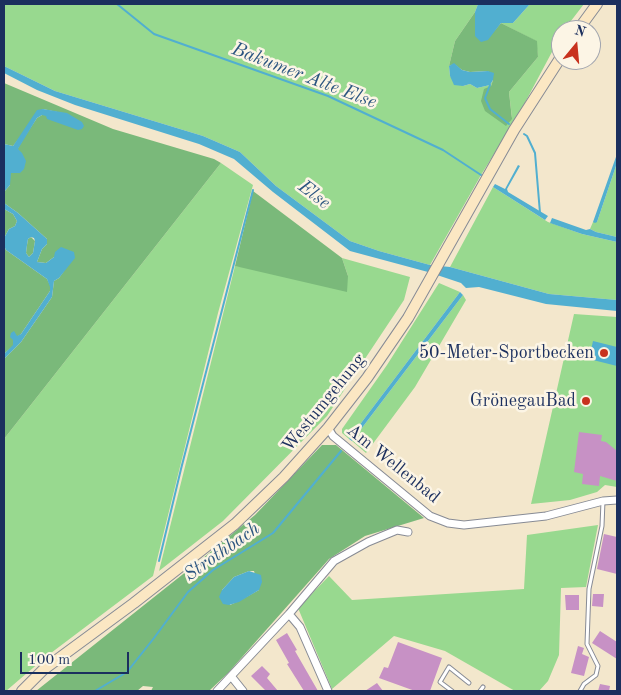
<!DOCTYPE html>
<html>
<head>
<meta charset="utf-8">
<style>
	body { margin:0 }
	#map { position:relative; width:621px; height:695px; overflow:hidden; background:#f3e7cc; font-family:"Old Standard TT",serif }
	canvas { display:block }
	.frame { position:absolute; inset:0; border:5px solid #1b2f5e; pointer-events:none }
	.north { position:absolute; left:551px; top:20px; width:50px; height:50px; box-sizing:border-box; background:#fcf5e5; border:1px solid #a2a6af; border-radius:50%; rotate:17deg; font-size:14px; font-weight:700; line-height:20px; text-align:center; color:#1b2f5e }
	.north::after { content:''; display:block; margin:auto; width:18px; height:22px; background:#c8321e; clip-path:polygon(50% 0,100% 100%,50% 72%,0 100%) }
	.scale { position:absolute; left:20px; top:652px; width:109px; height:22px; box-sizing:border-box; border:2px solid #1b2f5e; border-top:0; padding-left:6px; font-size:15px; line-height:18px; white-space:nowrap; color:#1b2f5e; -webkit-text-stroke:4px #fcf5e5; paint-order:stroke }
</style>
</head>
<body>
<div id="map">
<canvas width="621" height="695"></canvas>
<div class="frame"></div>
<div class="north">N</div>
<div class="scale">100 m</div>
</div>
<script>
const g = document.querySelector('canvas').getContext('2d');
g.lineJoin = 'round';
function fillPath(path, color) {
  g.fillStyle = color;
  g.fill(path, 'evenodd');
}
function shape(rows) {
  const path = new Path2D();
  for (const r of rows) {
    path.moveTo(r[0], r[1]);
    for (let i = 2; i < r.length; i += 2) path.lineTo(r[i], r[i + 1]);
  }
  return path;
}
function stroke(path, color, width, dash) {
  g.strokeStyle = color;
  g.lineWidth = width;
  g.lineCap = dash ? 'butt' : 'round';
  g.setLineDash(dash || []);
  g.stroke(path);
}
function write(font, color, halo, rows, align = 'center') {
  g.font = font + ' "Old Standard TT",serif';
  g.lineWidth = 5;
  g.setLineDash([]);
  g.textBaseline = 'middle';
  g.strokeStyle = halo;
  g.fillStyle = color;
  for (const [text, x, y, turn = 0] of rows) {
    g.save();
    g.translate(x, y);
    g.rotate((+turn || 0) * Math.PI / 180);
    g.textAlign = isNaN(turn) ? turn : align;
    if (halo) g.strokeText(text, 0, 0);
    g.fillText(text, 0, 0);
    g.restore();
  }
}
fillPath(shape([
	[4,4,478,4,475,12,455,41,449,66,450,76,463,86,470,84,477,88,490,85,493,80,491,86,512,118,509,92,538,57,536,41,501,23,513,23,530,4,584,4,564,30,561,30,561,35,520,112,481,175,430,265,379,251,350,241,276,186,240,152,203,136,55,91,4,66],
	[221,163,253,185,218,313,153,576,47,656,6,691,4,691,4,439],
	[617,163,617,237,596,232,590,229,593,222,597,222],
	[493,187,548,222,582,234,617,242,617,300,549,294,450,267],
	[342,258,410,277,404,300,327,416,223,521,159,571,235,266,348,276],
	[439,283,460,292,349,439,342,433,342,429,387,365],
	[463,295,466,300,415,387,366,453,352,441],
	[574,314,617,317,617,487,605,485,597,492,570,500,531,504],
	[598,525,586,587,561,588,559,655,548,681,539,691,515,691,445,651,394,636,332,689,298,608,329,576,352,600,524,589,527,535]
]), '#98d98f');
fillPath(shape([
	[475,12,475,36,495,30,501,23,537,41,538,57,509,92,512,119,506,126,485,111,481,101,484,89,491,86,493,80,488,71,470,72,462,70,454,64,449,66,455,41],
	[4,83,113,129,214,159,221,163,4,439,4,359,21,342,52,297,54,281,59,278,64,271,54,257,46,263,37,262,42,249,47,244,47,239,18,213,4,203,4,192,10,185,10,174,17,150,23,139,37,118,42,115,62,113,43,109,13,146,4,144],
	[253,191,342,258,348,276,347,292,235,266],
	[4,209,13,214,17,221,15,226,9,229,4,238],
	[31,237,35,241,33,253,29,257,26,253,27,245,28,239],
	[4,246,6,250,47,279,51,287,50,291,21,334,13,340,13,346,4,354],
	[322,445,336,445,424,518,365,536,329,559,228,673,209,691,151,691,153,687,143,686,137,691,36,691,202,559,255,515],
	[249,571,254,571,259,590,239,601,230,605,222,590,234,577]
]), '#7ab97a');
fillPath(shape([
	[478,4,530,4,513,23,501,23,488,40,481,42,475,36,475,12],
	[454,63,462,70,470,72,488,71,494,73,493,80,490,85,477,88,470,84,463,86,454,85,450,76,449,66],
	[4,66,55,91,203,136,240,152,276,186,350,241,379,251,430,265,450,267,549,294,617,300,617,311,546,304,479,287,466,288,461,283,428,272,350,251,273,192,234,159,199,144,75,105,37,90,4,73],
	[43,109,67,113,82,122,84,126,82,129,78,130,47,119,46,116,42,115,37,118,18,149,22,153,26,161,24,169,20,173,11,173,10,185,4,192,4,144,13,146,37,110],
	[617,154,617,163,597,222,595,223,593,222],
	[518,165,520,166,507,189,508,192,548,216,545,220,493,187,495,184,505,189],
	[4,203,18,213,47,239,47,244,42,249,37,262,46,263,54,257,55,252,61,247,74,252,75,258,59,278,54,281,52,297,21,342,4,359,4,354,13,345,13,340,10,337,11,333,14,331,17,336,21,334,50,291,50,287,47,279,6,250,4,246,4,238,9,229,15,226,17,221,13,214,4,209],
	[31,237,34,238,35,241,33,253,29,257,26,253,27,245,28,239],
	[552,218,586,230,590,229,596,232,617,237,617,242,582,234,550,223],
	[460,292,463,295,352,441,349,439],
	[593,341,617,347,617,366,589,359],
	[249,571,261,575,262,582,259,590,239,602,229,605,223,604,219,597,222,590,234,577]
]), '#51afd0');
stroke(shape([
	[117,4,154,34,328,96,443,150,481,175],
	[490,85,485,98,490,109,509,124],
	[524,134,527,136,535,153,540,213],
	[159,561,181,469,253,190],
	[95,691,127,672,154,638,188,592,213,570,273,533,341,451]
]), '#51afd0', 2);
fillPath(shape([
	[579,432,602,435,601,441,606,442,617,451,617,481,600,476,599,486,582,484,583,474,574,472],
	[604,534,617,537,617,574,597,569],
	[593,594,604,594,603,607,592,606],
	[565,595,579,595,579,610,566,610],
	[600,631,617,642,617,659,592,643],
	[287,633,297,650,295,651,318,691,304,691,287,664,289,663,276,640],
	[398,642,442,658,430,691,415,691,379,678,384,667,388,668],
	[578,646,584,648,582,654,589,657,584,676,571,673],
	[262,666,270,674,267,678,278,691,266,691,251,676],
	[377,683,383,691,365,691],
	[600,684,610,686,609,691,598,691]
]), '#c791c5');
const service = shape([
	[452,691,440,682,449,667,469,683],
	[480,691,483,687],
	[580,691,584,684,596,675,598,666,587,644,589,589,602,526,603,501]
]);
const minor = shape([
	[328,428,333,436,430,516,448,523,464,525,546,516,603,501,617,500],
	[289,614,300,627,328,691],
	[231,676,243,691],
	[217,691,289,614,334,561,368,542,397,530,408,532]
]);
const secondary = shape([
	[578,30,597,4],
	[22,691,43,670,134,603,235,524,284,477,328,428,367,378,408,318,514,130,561,57]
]);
stroke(service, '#878b95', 5);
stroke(minor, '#878b95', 9);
stroke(secondary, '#878b95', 12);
stroke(service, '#fff', 3);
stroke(minor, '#fff', 7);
stroke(secondary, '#fbe7c3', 10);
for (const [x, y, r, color] of [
	[604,353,5,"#c8321e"],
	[586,401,5,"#c8321e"]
]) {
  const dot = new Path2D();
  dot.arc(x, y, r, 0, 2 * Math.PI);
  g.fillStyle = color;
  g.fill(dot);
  stroke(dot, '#fcf5e5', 2);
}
write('18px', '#1b2f5e', '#fcf5e5', [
	["50-Meter-Sportbecken",594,353],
	["GrönegauBad",576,401]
], 'right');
write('18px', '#1b2f5e', '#fcf5e5', [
	["Westumgehung",324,403,-51],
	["Am Wellenbad",393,464,39]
]);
write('italic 19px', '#2b5580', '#fcf5e5', [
	["Bakumer Alte Else",304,76,21],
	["Else",314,195,37],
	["Strothbach",222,552,-35]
]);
</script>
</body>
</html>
